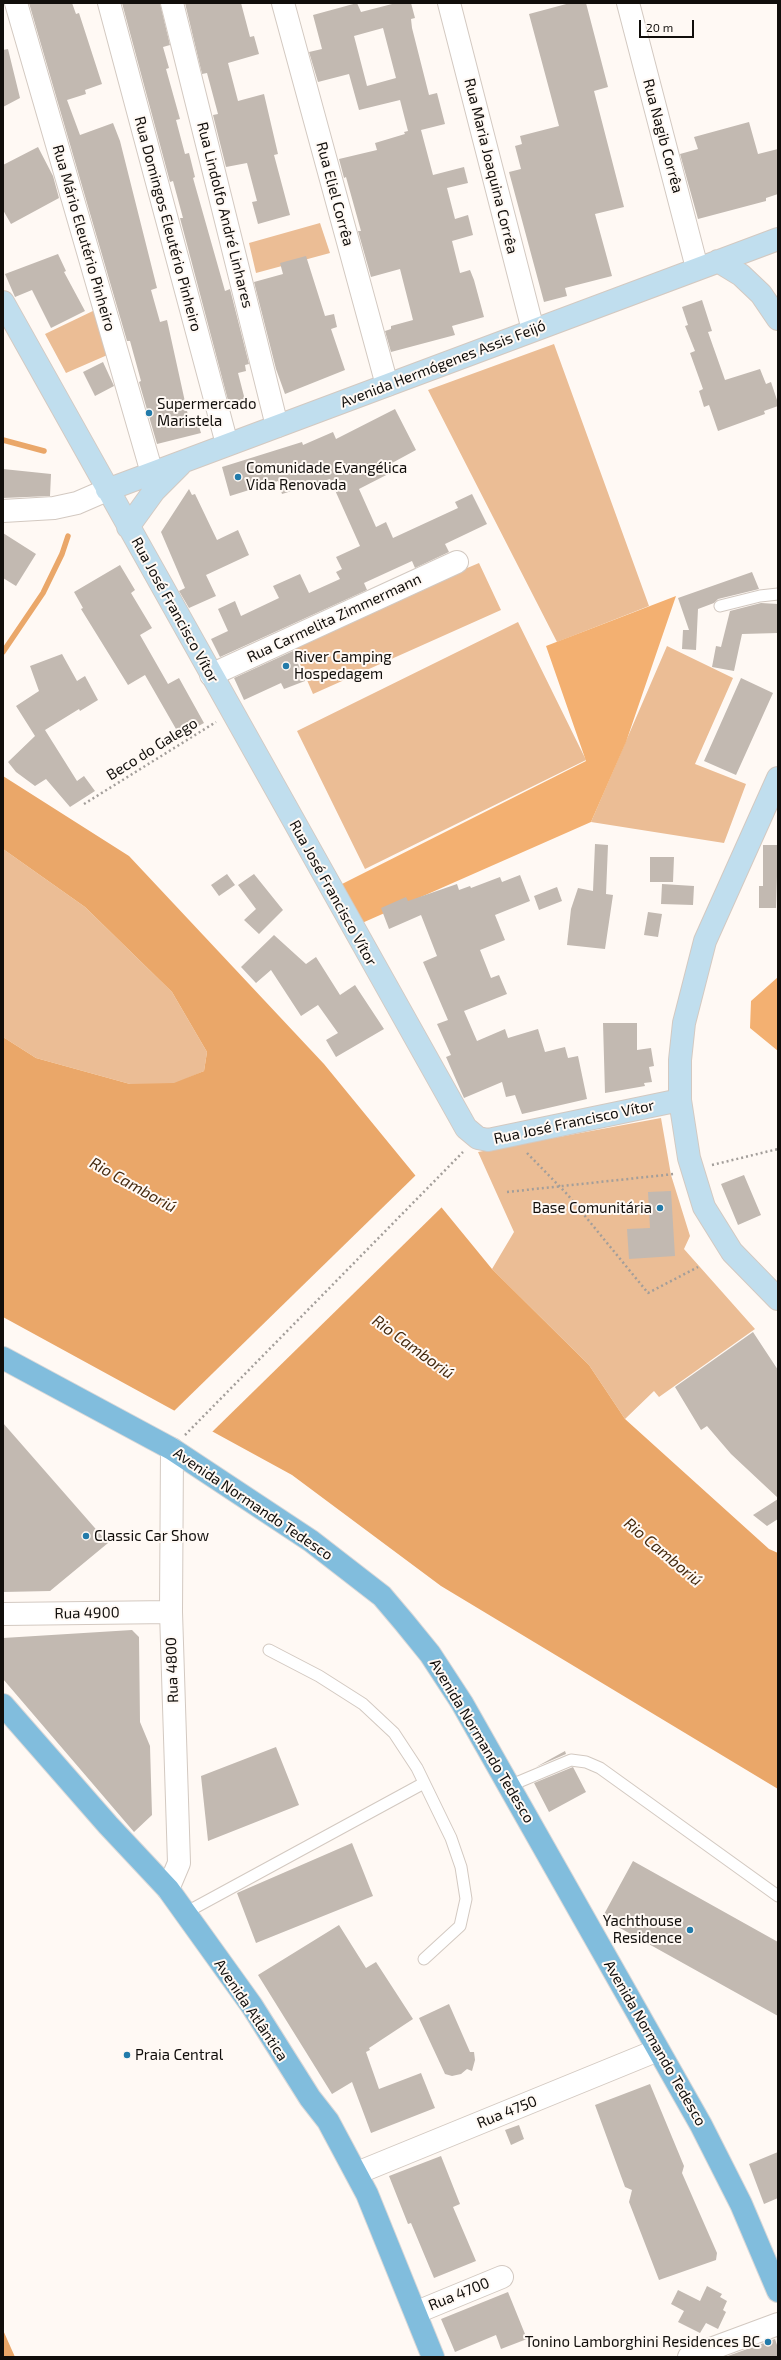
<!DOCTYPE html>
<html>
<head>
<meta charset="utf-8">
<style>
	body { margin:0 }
	#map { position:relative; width:781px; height:2360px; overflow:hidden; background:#fff9f4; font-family:"Exo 2",sans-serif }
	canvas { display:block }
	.frame { position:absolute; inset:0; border:4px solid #110e0b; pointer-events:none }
	.scale { position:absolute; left:639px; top:20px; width:55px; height:18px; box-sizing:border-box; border:2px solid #110e0b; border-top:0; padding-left:5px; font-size:12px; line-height:14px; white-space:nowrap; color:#110e0b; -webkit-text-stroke:3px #fff9f4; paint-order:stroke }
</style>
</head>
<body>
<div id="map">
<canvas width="781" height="2360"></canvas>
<div class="frame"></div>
<div class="scale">20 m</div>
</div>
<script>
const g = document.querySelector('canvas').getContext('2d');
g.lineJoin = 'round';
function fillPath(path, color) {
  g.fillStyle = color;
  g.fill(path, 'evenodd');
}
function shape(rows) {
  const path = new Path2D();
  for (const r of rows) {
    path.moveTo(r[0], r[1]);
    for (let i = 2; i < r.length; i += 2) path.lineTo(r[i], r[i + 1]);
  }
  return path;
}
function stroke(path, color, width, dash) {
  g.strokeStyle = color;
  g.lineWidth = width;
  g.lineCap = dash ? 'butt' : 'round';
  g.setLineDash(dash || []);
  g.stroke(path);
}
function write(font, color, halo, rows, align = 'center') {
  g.font = font + ' "Exo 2",sans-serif';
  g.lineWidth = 4;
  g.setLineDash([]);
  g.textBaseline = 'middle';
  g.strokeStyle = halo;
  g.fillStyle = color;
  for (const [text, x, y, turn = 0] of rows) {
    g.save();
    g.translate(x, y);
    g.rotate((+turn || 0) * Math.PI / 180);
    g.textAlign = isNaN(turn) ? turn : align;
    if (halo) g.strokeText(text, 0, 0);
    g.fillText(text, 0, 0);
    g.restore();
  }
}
fillPath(shape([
	[320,223,330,253,256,273,249,243],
	[97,309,112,353,66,373,45,334],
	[554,344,649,606,557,642,428,390],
	[479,563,501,610,313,694,291,643],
	[518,622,586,760,365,869,297,731],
	[667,646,733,678,695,764,746,784,724,843,591,822],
	[3,849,85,907,172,992,207,1052,204,1071,174,1084,130,1084,36,1058,3,1037],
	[661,1118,671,1175,690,1236,684,1249,755,1329,659,1397,654,1391,625,1419,589,1365,492,1269,514,1232,478,1152]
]), '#ebbd95');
fillPath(shape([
	[676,596,626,742,591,822,362,923,342,884,586,761,546,646],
	[778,977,778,1051,750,1028,751,1001]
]), '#f3b071');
fillPath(shape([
	[3,776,129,856,324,1064,492,1269,589,1365,625,1419,769,1549,778,1553,778,1789,441,1586,292,1475,3,1317,3,1037,36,1058,130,1084,174,1083,204,1071,207,1052,172,992,85,907,3,849],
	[3,2330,15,2357,3,2357]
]), '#eaa769');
fillPath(shape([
	[417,1174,443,1206,211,1433,173,1412]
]), '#fff9f4');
stroke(shape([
	[3,440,44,451],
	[3,652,43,593,62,554,68,536]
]), '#eaa769', 5.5);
fillPath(shape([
	[29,3,72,3,76,14,79,13,102,84,85,90,86,94,67,100,80,135,113,123,120,141,157,288,151,290,160,322,167,320,189,420,196,417,201,433,157,444,139,382,141,381,130,341,127,341],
	[122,3,160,3,170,45,163,47,169,68,166,69,180,119,176,120,185,154,189,153,195,177,193,178,225,291,230,289,249,364,245,365,246,371,238,373,246,404,230,408,180,218,183,218,173,181,170,182],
	[185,3,241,3,250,37,254,36,259,54,228,63,238,101,264,94,278,154,274,155,290,215,258,224,252,202,257,201,247,163,226,167,213,115,218,114,207,73,202,74],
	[357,3,361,12,396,3,411,3,415,18,411,19,412,28,429,95,437,93,445,124,421,130,433,175,464,167,468,183,447,188,455,219,468,215,473,235,452,241,460,273,470,270,474,280,484,317,452,326,455,335,391,352,385,331,391,329,391,326,413,320,400,269,371,277,358,231,361,231,346,177,344,178,339,159,377,150,375,143,405,134,404,132,408,131,400,100,359,110,349,74,318,82,309,52,322,49,313,15],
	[383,28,396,78,367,86,354,36],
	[570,3,586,3,608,87,594,91,624,207,595,214,612,276,565,288,567,296,544,302,509,172,521,169,515,146,522,144,520,136,559,126,529,14],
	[8,49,20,98,3,107,3,50],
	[749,122,758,154,778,149,778,194,766,198,766,201,698,219,680,154,698,149,694,137],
	[38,147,53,176,59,198,11,224,3,210,3,165],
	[58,254,66,271,64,272,85,311,51,328,32,290,15,297,5,274],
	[306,256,325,316,334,314,337,327,331,329,345,370,285,394,276,369,254,282,283,274,280,263],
	[702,300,712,331,708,332,725,380,760,369,766,384,771,382,778,403,778,406,764,411,765,414,718,431,709,405,704,407,699,391,703,389,690,353,695,351,685,326,688,325,682,307],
	[103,362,114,386,95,396,83,372],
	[395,409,416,450,392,463,396,470,359,489,376,527,386,522,393,538,458,508,455,502,472,494,487,524,445,544,449,552,415,568,412,561,364,583,367,590,220,657,211,639,228,631,218,609,235,601,241,616,279,598,273,586,300,574,309,593,340,579,336,572,342,569,336,557,360,546,330,479,282,494,278,481,230,496,222,467,302,442,303,445,333,432,336,439],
	[3,469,51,474,50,496,3,498],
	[189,489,192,495,195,494,217,540,238,530,249,555,206,575,216,596,189,608,179,591,185,588,161,532],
	[3,533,36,554,16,586,3,578],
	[120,565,135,590,131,593,152,628,140,635,168,684,179,678,204,723,180,736,145,675,128,685,81,609,83,608,74,592],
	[752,572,759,589,718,599,714,603,698,609,696,650,682,649,683,630,689,630,678,598],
	[761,603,778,604,778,633,742,634,734,671,712,667,716,646,721,647,730,611],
	[293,651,305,681,284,689,281,683,244,700,234,678],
	[62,654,77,681,85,676,98,700,80,711,79,709,45,730,77,781,84,776,95,791,70,807,46,779,35,786,16,772,8,762,35,736,16,706,39,691,30,666],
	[741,678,773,693,736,775,704,761],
	[595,844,608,845,606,894,613,895,605,949,567,945,571,909,578,888,593,891],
	[763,845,778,845,776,908,759,908,759,886,763,886],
	[650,857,674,857,673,882,650,882],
	[227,874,235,885,219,896,211,885],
	[254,874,283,910,259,934,244,920,256,909,238,885],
	[520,875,530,901,495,915,505,940,480,950,491,978,499,975,507,994,464,1011,477,1041,505,1029,508,1038,538,1029,545,1052,565,1047,568,1058,578,1056,587,1099,522,1114,515,1095,506,1097,502,1082,464,1098,446,1057,451,1055,437,1024,448,1020,423,962,437,956,421,915,389,929,381,908,406,897,408,901,457,884,459,890,470,886,471,888,500,877,502,882],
	[662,884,694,886,693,905,661,904],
	[557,887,562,901,539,910,534,896],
	[648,912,662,914,658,937,644,935],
	[274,935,306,964,316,957,340,995,355,985,384,1029,336,1057,326,1040,338,1033,318,1005,301,1016,271,970,256,983,241,967],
	[603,1023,637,1023,637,1050,651,1048,654,1066,649,1067,652,1082,644,1083,645,1086,605,1093],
	[744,1175,761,1215,738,1225,721,1184],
	[671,1191,675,1256,629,1259,627,1229,650,1228,648,1192],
	[753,1332,778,1370,778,1498,731,1454,707,1426,701,1430,675,1387],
	[3,1423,108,1543,50,1591,3,1592],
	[778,1499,778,1519,767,1526,753,1515],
	[132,1630,139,1637,140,1722,150,1746,152,1815,134,1832,3,1679,3,1638],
	[276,1747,299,1805,208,1841,201,1776],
	[565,1751,566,1754,536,1767],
	[573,1767,586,1792,549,1812,534,1783],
	[352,1843,373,1896,256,1943,237,1893],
	[633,1861,778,1942,778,2016,602,1918],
	[339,1925,366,1968,376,1962,413,2019,369,2048,370,2050,366,2052,379,2089,421,2073,435,2108,371,2133,352,2082,332,2094,258,1975],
	[449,2004,470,2052,474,2052,475,2060,472,2071,467,2069,461,2074,452,2076,445,2074,419,2018],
	[650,2084,684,2166,682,2173,717,2253,716,2260,659,2280,629,2202,632,2190,625,2187,595,2105],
	[519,2125,524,2139,511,2145,505,2130],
	[778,2152,778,2198,764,2204,749,2164],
	[441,2156,460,2204,453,2207,476,2261,434,2278,411,2223,408,2224,389,2176],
	[707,2286,722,2294,720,2297,727,2301,723,2310,726,2312,718,2329,706,2323,700,2333,678,2322,684,2311,671,2304,678,2290,700,2301],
	[508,2292,527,2339,501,2349,496,2335,455,2352,441,2319],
	[775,2339,778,2348,778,2357,725,2357]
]), '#c2b9b1');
const lane = shape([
	[720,606,760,596,778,594],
	[269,1650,319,1676,363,1704,394,1733,417,1768,451,1838,461,1867,466,1899,460,1926,424,1959],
	[509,1786,571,1760,586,1762,600,1768,778,1896],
	[185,1913,424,1783]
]);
const street = shape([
	[16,3,152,473],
	[109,3,227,444],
	[172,3,277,426],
	[283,3,387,385],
	[449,3,533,330],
	[628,3,697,268],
	[3,511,54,508,77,503,107,490],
	[211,675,457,562],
	[3,1614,171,1612],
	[168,1889,179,1863,171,1612,172,1449],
	[357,2173,658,2050],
	[417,2312,502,2277],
	[689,2357,778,2324]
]);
const secondary = shape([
	[718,261,741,275,761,294,778,319],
	[3,302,466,1128,478,1138,488,1140,680,1100],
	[107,490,778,239],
	[128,527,154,491,180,465],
	[778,778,705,941,684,1023,680,1060,680,1100,689,1158,704,1207,732,1252,778,1299]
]);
const primary = shape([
	[3,1358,172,1449,311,1541,382,1596,404,1622,430,1654,462,1703,701,2125,741,2204,778,2291],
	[3,1705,108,1825,168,1889,252,2006,310,2098,328,2121,367,2194,433,2357]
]);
stroke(lane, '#d3c9c1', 13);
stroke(street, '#d3c9c1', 24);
stroke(secondary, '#d3c9c1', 24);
stroke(primary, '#d9d8d8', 24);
stroke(shape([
	[84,804,216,722],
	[527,1153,567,1194,648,1293,698,1267],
	[712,1165,778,1149],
	[507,1192,674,1174],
	[185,1435,463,1152]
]), '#a39e9a', 2.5, [2, 3]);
stroke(lane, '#fff', 11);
stroke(street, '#fff', 22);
stroke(secondary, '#c0deee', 22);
stroke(primary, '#81bddd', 22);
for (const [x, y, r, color] of [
	[149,413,4,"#227baa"],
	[238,477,4,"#227baa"],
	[286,666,4,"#227baa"],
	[660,1208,4,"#227baa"],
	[86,1536,4,"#227baa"],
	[690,1930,4,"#227baa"],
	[127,2055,4,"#227baa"],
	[768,2342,4,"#227baa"]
]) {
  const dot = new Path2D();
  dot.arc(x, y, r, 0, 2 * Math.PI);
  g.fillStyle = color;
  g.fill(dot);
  stroke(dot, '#fff9f4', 1.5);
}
write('15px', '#110e0b', '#fff9f4', [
	["Rua Nagib Corrêa",663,136,75],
	["Rua Maria Joaquina Corrêa",491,166,76],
	["Rua Eliel Corrêa",335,194,75],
	["Rua Lindolfo André Linhares",225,215,76],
	["Rua Domingos Eleutério Pinheiro",168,224,75],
	["Rua Mário Eleutério Pinheiro",84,238,74],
	["Avenida Hermógenes Assis Feijó",443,364,-21],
	["Rua José Francisco Vítor",175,610,61],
	["Rua Carmelita Zimmermann",334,618,-25],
	["Beco do Galego",152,749,-32],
	["Rua José Francisco Vítor",333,893,61],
	["Rua José Francisco Vítor",574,1122,-12],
	["Avenida Normando Tedesco",253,1504,34],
	["Rua 4900",87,1613,-1],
	["Rua 4800",172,1670,-92],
	["Avenida Normando Tedesco",482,1741,59],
	["Avenida Atlântica",251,2010,56],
	["Avenida Normando Tedesco",655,2043,60],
	["Rua 4750",507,2112,-22],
	["Rua 4700",459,2294,-22]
]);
write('15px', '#110e0b', '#fff9f4', [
	["Supermercado",157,404],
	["Maristela",157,421],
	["Comunidade Evangélica",246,468],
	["Vida Renovada",246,485],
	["River Camping",294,657],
	["Hospedagem",294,674],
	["Base Comunitária",652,1208,"right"],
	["Classic Car Show",94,1536],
	["Yachthouse",682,1921,"right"],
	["Residence",682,1938,"right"],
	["Praia Central",135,2055],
	["Tonino Lamborghini Residences BC",760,2342,"right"]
], 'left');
write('italic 16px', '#452a0f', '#fff9f4', [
	["Rio Camboriú",133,1185,29],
	["Rio Camboriú",413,1347,36],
	["Rio Camboriú",663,1552,40]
]);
</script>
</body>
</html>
